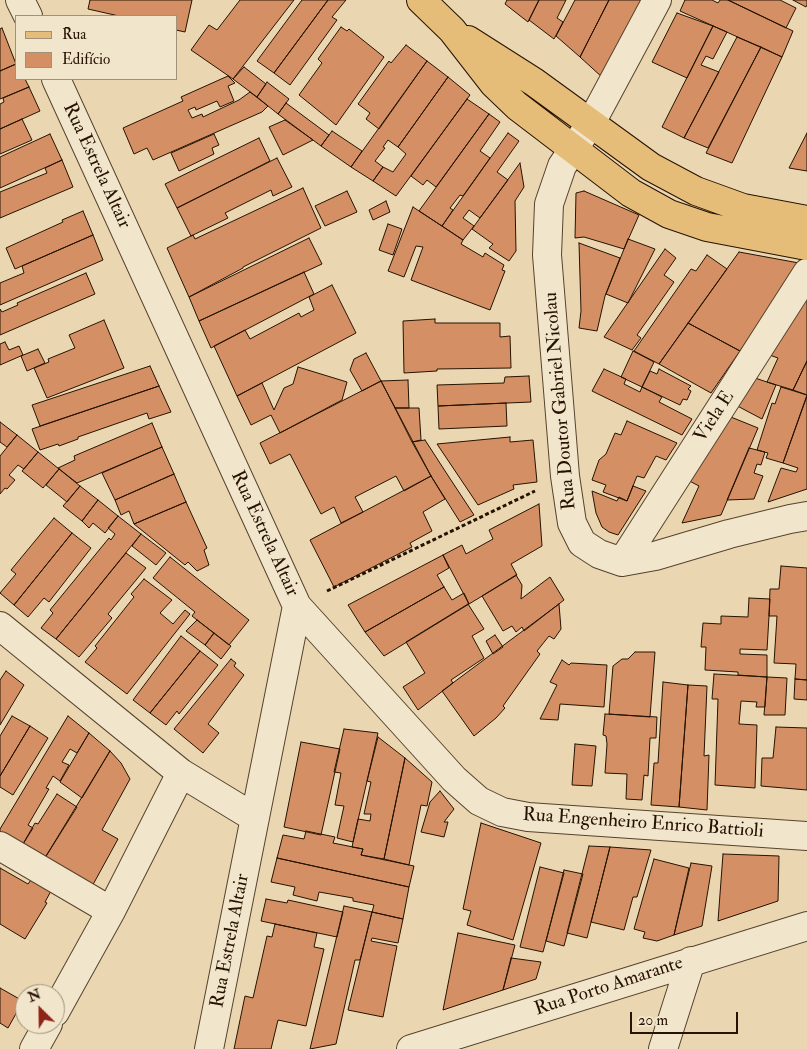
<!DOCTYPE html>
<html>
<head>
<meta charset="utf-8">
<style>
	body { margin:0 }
	#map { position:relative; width:807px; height:1049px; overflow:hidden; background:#ead7b1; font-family:"IM FELL Double Pica",serif }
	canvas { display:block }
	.legend { position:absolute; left:15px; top:15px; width:162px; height:65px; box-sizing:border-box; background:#f1e5cc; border:1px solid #a0917b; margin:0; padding:6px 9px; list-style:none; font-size:15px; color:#261201 }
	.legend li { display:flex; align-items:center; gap:10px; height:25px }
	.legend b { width:25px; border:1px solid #a0917b }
	.north { position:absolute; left:15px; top:984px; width:50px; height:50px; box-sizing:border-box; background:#f1e5cc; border:1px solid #a0917b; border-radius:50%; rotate:337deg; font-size:14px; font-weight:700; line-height:20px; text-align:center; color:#261201 }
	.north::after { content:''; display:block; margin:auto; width:18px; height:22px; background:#8f2418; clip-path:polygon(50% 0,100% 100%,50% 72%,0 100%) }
	.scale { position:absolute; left:630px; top:1012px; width:108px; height:22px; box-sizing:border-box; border:2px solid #261201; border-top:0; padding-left:6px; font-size:15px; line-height:18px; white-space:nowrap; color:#261201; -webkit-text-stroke:4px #f1e5cc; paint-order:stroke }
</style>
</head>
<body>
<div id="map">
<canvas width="807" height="1049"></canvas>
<ul class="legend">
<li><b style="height:6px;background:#e5bc78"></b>Rua</li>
<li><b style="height:14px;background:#d49064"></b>Edifício</li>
</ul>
<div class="north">N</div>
<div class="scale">20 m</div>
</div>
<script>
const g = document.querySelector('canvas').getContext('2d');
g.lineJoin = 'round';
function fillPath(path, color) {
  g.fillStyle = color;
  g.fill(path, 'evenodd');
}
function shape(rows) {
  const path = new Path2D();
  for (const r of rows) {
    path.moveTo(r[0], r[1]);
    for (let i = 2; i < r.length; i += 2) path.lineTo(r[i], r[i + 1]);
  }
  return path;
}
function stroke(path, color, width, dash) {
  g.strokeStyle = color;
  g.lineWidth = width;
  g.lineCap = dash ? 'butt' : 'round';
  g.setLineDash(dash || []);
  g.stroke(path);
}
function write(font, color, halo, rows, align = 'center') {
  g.font = font + ' "IM FELL Double Pica",serif';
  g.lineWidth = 5;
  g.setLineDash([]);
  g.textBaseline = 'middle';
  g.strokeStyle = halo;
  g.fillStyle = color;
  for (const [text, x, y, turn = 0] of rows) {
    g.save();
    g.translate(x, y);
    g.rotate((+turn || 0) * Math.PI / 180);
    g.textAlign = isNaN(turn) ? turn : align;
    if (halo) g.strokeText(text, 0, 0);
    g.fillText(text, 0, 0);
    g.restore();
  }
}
const building = shape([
	[90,0,192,0,185,32,176,30,176,16,119,16,88,9,90,0],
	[240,0,294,0,233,79,191,50,209,25,217,30,240,0],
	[302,0,328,0,274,73,257,61,302,0],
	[328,0,346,0,332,17,337,20,290,85,274,73,328,0],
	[507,0,539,0,528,22,505,4,507,0],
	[539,0,566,0,557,18,563,22,554,39,529,20,539,0],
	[575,0,609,0,580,57,556,36,575,0],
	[609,0,647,0,603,78,580,57,609,0],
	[685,0,712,0,718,3,720,0,728,0,793,31,782,57,680,11,685,0],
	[728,0,780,0,796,8,786,28,728,0],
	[793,0,807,0,807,5,806,7,793,0],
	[677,13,713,26,687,78,652,62,677,13],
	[713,26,727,32,713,59,706,56,701,65,719,72,684,138,662,127,713,26],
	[341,27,347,31,349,29,384,57,336,125,299,95,322,63,318,59,341,27],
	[2,28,16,64,0,71,0,29,2,28],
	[737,37,761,47,708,148,684,138,737,37],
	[406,45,427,61,379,129,366,119,370,113,358,104,389,61,391,63,406,45],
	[761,47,782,57,732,163,706,153,761,47],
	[427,61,448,77,398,147,388,140,383,147,385,148,375,161,383,167,373,181,351,167,427,61],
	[16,64,16,79,25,79,29,87,0,99,0,71,16,64],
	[244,67,266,84,257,97,233,79,244,67],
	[228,76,235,83,228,86,234,101,220,107,217,101,196,110,195,107,188,110,192,118,202,114,203,117,239,100,250,92,268,106,262,112,153,160,147,148,134,154,123,128,183,101,181,97,228,76],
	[448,77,470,95,396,196,373,181,383,167,393,172,406,154,398,147,448,77],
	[267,82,289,99,278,114,257,97,267,82],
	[29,87,40,111,0,129,0,104,4,102,3,98,29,87],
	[467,99,489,114,436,187,427,180,423,185,411,176,467,99],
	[286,103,329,135,321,146,278,114,286,103],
	[489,114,500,122,480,151,490,158,463,196,460,195,450,208,453,210,442,226,419,211,489,114],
	[22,119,32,140,0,154,0,129,22,119],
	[285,120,313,140,283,155,269,127,285,120],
	[332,131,362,151,351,167,321,146,332,131],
	[508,133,519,141,497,172,508,180,480,218,469,210,463,218,474,226,463,240,442,226,508,133],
	[807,133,807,171,789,168,807,133],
	[50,134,62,160,0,188,0,157,50,134],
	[214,134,219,145,212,148,214,154,179,171,171,153,214,134],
	[259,138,270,161,177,208,165,184,259,138],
	[277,158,292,187,273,196,271,190,225,213,228,218,191,236,177,208,277,158],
	[62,160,73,187,0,218,0,192,47,173,45,168,62,160],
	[520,163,524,187,515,201,516,251,509,261,489,248,493,244,472,229,520,163],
	[303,188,321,228,243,267,243,268,189,297,167,248,193,235,195,239,303,188],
	[347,191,357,212,325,226,315,206,347,191],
	[584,191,639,215,624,249,584,237,575,238,576,193,584,191],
	[386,201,390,212,373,220,369,210,386,201],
	[413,207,463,240,461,244,483,257,485,253,504,265,502,270,505,271,490,310,411,280,423,247,416,246,404,277,388,271,413,207],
	[83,211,93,235,15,269,6,248,63,222,62,220,83,211],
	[388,224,402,229,393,255,379,250,388,224],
	[93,235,103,260,0,305,0,283,24,273,22,266,93,235],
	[309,238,322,264,199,321,189,297,309,238],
	[628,239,655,249,628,303,606,294,628,239],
	[579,243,620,258,605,296,597,331,579,328,581,311,579,243],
	[665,249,676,258,664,275,674,282,637,335,641,338,632,350,604,337,665,249],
	[739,252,799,263,740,351,688,323,739,252],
	[707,255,727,269,659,364,634,351,691,269,696,271,707,255],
	[304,272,314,294,211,348,199,321,304,272],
	[86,273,95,294,0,335,0,309,2,312,18,305,17,303,86,273],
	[807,281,807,361,793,390,767,382,778,358,761,352,807,281],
	[332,285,356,333,237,396,214,346,245,330,250,339,299,313,301,317,314,310,309,297,332,285],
	[435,319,435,323,500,323,500,337,510,336,511,368,437,369,437,371,404,373,403,321,435,319],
	[104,320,124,368,47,398,34,368,49,362,48,359,75,348,69,335,104,320],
	[688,323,740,351,711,393,659,364,688,323],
	[5,342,9,350,19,346,23,355,0,365,0,344,5,342],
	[38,349,45,363,27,371,21,356,38,349],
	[633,351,654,362,642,387,621,377,633,351],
	[366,353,381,381,362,391,350,370,354,359,366,353],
	[807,361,807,395,793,390,807,361],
	[150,366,159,386,40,426,32,405,150,366],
	[298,367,347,382,342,400,280,433,271,415,251,425,237,396,262,383,274,410,284,388,293,384,298,367],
	[604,369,626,379,624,384,640,392,642,387,662,397,659,402,692,419,682,435,592,391,604,369],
	[659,369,691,386,688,389,691,391,687,400,683,399,680,405,642,387,650,371,657,374,659,369],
	[746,375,776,385,762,419,728,401,746,375],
	[529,376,531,402,438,406,437,385,504,383,505,377,529,376],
	[408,380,409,408,395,408,381,381,408,380],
	[381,381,431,476,404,491,396,476,355,497,363,512,341,523,334,507,321,514,290,454,270,464,260,443,381,381],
	[159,386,171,412,149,419,147,413,78,437,78,439,59,446,58,444,40,450,32,429,159,386],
	[781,387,807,395,783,463,766,458,768,453,757,450,772,403,775,404,781,387],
	[807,396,807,489,768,502,781,468,796,472,798,468,783,463,807,396],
	[506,403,507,426,439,429,438,406,506,403],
	[395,408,419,408,421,440,412,442,395,408],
	[721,413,758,428,721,515,682,523,699,486,680,476,721,413],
	[627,421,677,443,666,460,656,456,644,478,637,476,627,501,603,492,606,485,592,480,599,460,606,454,615,433,621,435,627,421],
	[0,422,17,435,7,447,0,442,0,422],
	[152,423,162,447,77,483,58,468,75,460,74,456,152,423],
	[17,435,38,452,24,469,18,465,9,475,15,480,7,489,5,488,0,494,0,456,17,435],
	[510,437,510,442,533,440,537,482,513,485,514,489,478,505,437,444,510,437],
	[425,440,447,474,474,515,460,522,431,476,412,442,425,440],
	[162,447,174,474,115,500,102,473,162,447],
	[749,448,765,452,761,465,757,464,754,473,763,476,754,499,727,500,749,448],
	[38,452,59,469,43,488,22,471,38,452],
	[59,469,80,486,67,502,46,485,59,469],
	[174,474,186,502,134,524,129,511,121,515,115,500,174,474],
	[431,476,445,499,423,512,432,531,410,543,412,547,334,587,310,540,431,476],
	[80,486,98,500,82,521,63,506,80,486],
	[633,486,646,491,618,535,609,532,602,527,596,513,592,491,617,501,619,497,627,501,633,486],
	[98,500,118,516,105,533,93,523,89,528,82,521,98,500],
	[186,502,207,548,204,550,209,565,197,571,188,562,185,565,134,524,186,502],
	[539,504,542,546,511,564,517,575,469,604,443,555,462,545,466,554,493,539,489,530,539,504],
	[118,516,141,534,56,639,41,628,53,613,50,610,109,538,111,540,115,534,108,528,118,516],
	[54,518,72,533,14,605,0,593,16,574,11,570,54,518],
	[72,533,91,548,49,602,44,598,28,617,14,605,72,533],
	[141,534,166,553,156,565,132,546,141,534],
	[126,553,146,568,108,614,112,618,79,657,56,639,126,553],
	[443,555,449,568,437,575,444,587,365,632,348,605,443,555],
	[170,557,249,620,229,645,192,616,195,612,153,578,170,557],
	[781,566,807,568,807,680,795,679,796,664,774,663,777,616,769,616,770,589,779,589,781,566],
	[516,575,522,585,521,599,550,577,564,600,524,631,522,627,516,632,512,626,503,631,482,596,516,575],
	[144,579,172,600,160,613,173,624,185,610,190,614,127,694,85,662,97,648,95,646,134,597,131,594,144,579],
	[444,587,452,600,464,593,469,604,384,656,365,632,444,587],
	[749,598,770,599,767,650,740,649,740,654,767,655,767,677,738,675,738,672,705,670,706,647,701,647,703,623,721,624,721,616,748,617,749,598],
	[468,604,484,629,472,636,484,658,451,680,453,683,418,710,403,687,425,673,406,642,468,604],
	[559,604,561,629,554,639,549,636,537,651,540,654,503,706,505,708,496,718,474,736,442,691,559,604],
	[197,620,214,633,205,645,186,631,197,620],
	[214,633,231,646,221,659,205,645,214,633],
	[495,635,503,647,493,654,486,641,495,635],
	[181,636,200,651,150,713,133,700,181,636],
	[200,651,218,665,179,714,177,711,166,725,150,713,200,651],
	[635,652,655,652,650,717,609,714,613,666,622,659,628,659,635,652],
	[231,659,236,663,234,666,244,675,208,724,219,733,203,753,174,729,231,659],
	[562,660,569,665,571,663,607,665,604,707,560,704,558,720,540,719,557,685,550,682,562,660],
	[6,671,24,685,0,725,0,680,6,671],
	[714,674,767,677,765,707,756,707,757,702,741,701,739,724,757,725,755,788,715,785,718,699,712,699,714,674],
	[767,677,787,678,785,715,764,715,767,677],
	[795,679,807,680,807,700,794,699,795,679],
	[663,682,688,685,679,807,651,805,654,763,658,763,663,682],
	[688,685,707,686,704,756,709,755,707,810,679,807,688,685],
	[605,714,657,717,656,738,650,738,648,776,644,775,642,800,626,799,627,774,605,773,607,744,606,736,603,735,605,714],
	[12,716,30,726,0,776,0,736,12,716],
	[68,716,89,733,77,753,70,749,62,762,69,765,60,781,53,776,46,788,49,789,28,825,33,828,20,849,0,838,0,829,68,716],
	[30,726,48,738,13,795,0,787,0,776,30,726],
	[776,727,807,728,807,790,761,786,762,758,773,758,776,727],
	[344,729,378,733,353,842,337,838,344,806,335,805,341,773,334,772,344,729],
	[89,733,110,751,82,798,60,782,89,733],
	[378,737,405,758,384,859,361,855,363,849,352,847,358,819,370,821,371,814,364,814,371,782,367,781,378,737],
	[301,742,340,749,321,835,284,827,301,742],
	[575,744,596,746,592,786,572,785,575,744],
	[110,751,121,763,130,779,102,830,118,839,90,890,43,861,110,751],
	[405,758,432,782,427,806,421,805,409,865,384,859,405,758],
	[440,791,454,809,444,822,448,822,444,837,421,832,430,802,440,791],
	[57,794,77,807,43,861,20,849,35,823,38,824,57,794],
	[481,823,541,843,513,940,467,925,471,911,463,909,481,823],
	[306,831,335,837,333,843,363,849,361,855,414,866,409,887,277,858,283,835,304,839,306,831],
	[589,846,610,847,587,938,567,933,589,846],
	[610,847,651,850,637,897,633,897,624,930,591,922,610,847],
	[723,854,779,856,778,901,718,921,723,854],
	[277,858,409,887,403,919,372,912,374,905,353,901,353,898,319,892,317,901,293,895,295,887,271,882,277,858],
	[654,859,689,868,674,935,657,941,643,938,645,932,634,929,654,859],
	[691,863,712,866,702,926,674,935,691,863],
	[540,867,564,873,543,952,520,947,540,867],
	[0,868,28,884,31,880,51,891,45,902,47,903,25,939,0,924,0,868],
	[564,870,583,874,564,946,546,941,564,870],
	[266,899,287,903,288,900,343,912,337,937,261,921,266,899],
	[344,906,372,912,360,960,355,960,336,1044,310,1049,344,906],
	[372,912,403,919,398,943,372,938,371,941,397,946,383,1017,348,1010,372,912],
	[275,924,317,933,314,947,324,949,306,1026,278,1020,271,1049,234,1049,245,996,253,998,267,936,272,937,275,924],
	[458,933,515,945,503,990,443,1010,458,933],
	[511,958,541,962,536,979,503,990,511,958],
	[0,988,23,1001,8,1028,0,1023,0,988]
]);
fillPath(building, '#d49064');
stroke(building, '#261201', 1);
const minor = shape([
	[20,0,28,16],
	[657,0,591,123,562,166,549,204,547,255,565,476,572,523,582,543,599,554,622,562,655,556,729,534,790,519,807,516],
	[56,79,297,606,209,1049],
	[622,562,807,273],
	[297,606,454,779,479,801,502,812,528,817,807,836],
	[0,626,181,773,255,818],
	[0,846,111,911],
	[55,1012,111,911,181,773],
	[34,1049,48,1024],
	[411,1049,807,926],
	[663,1049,691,961]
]);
const major = shape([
	[421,0,452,30,494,84,517,106,631,193,669,214,707,227,807,246],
	[468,40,534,82,651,167,696,191,743,208,807,220]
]);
stroke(minor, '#57432d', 30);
stroke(major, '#261201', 30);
stroke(shape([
	[327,591,535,491]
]), '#261201', 3, [4, 2.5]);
stroke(minor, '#f1e5cc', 28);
stroke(major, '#e5bc78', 28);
write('19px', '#261201', '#f1e5cc', [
	["Rua Estrela Altair",96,166,65],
	["Rua Doutor Gabriel Nicolau",561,401,-95],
	["Viela E",715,417,-57],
	["Rua Estrela Altair",264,534,65],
	["Rua Engenheiro Enrico Battioli",643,824,4],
	["Rua Estrela Altair",231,941,-79],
	["Rua Porto Amarante",609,987,-18]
]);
</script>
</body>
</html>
